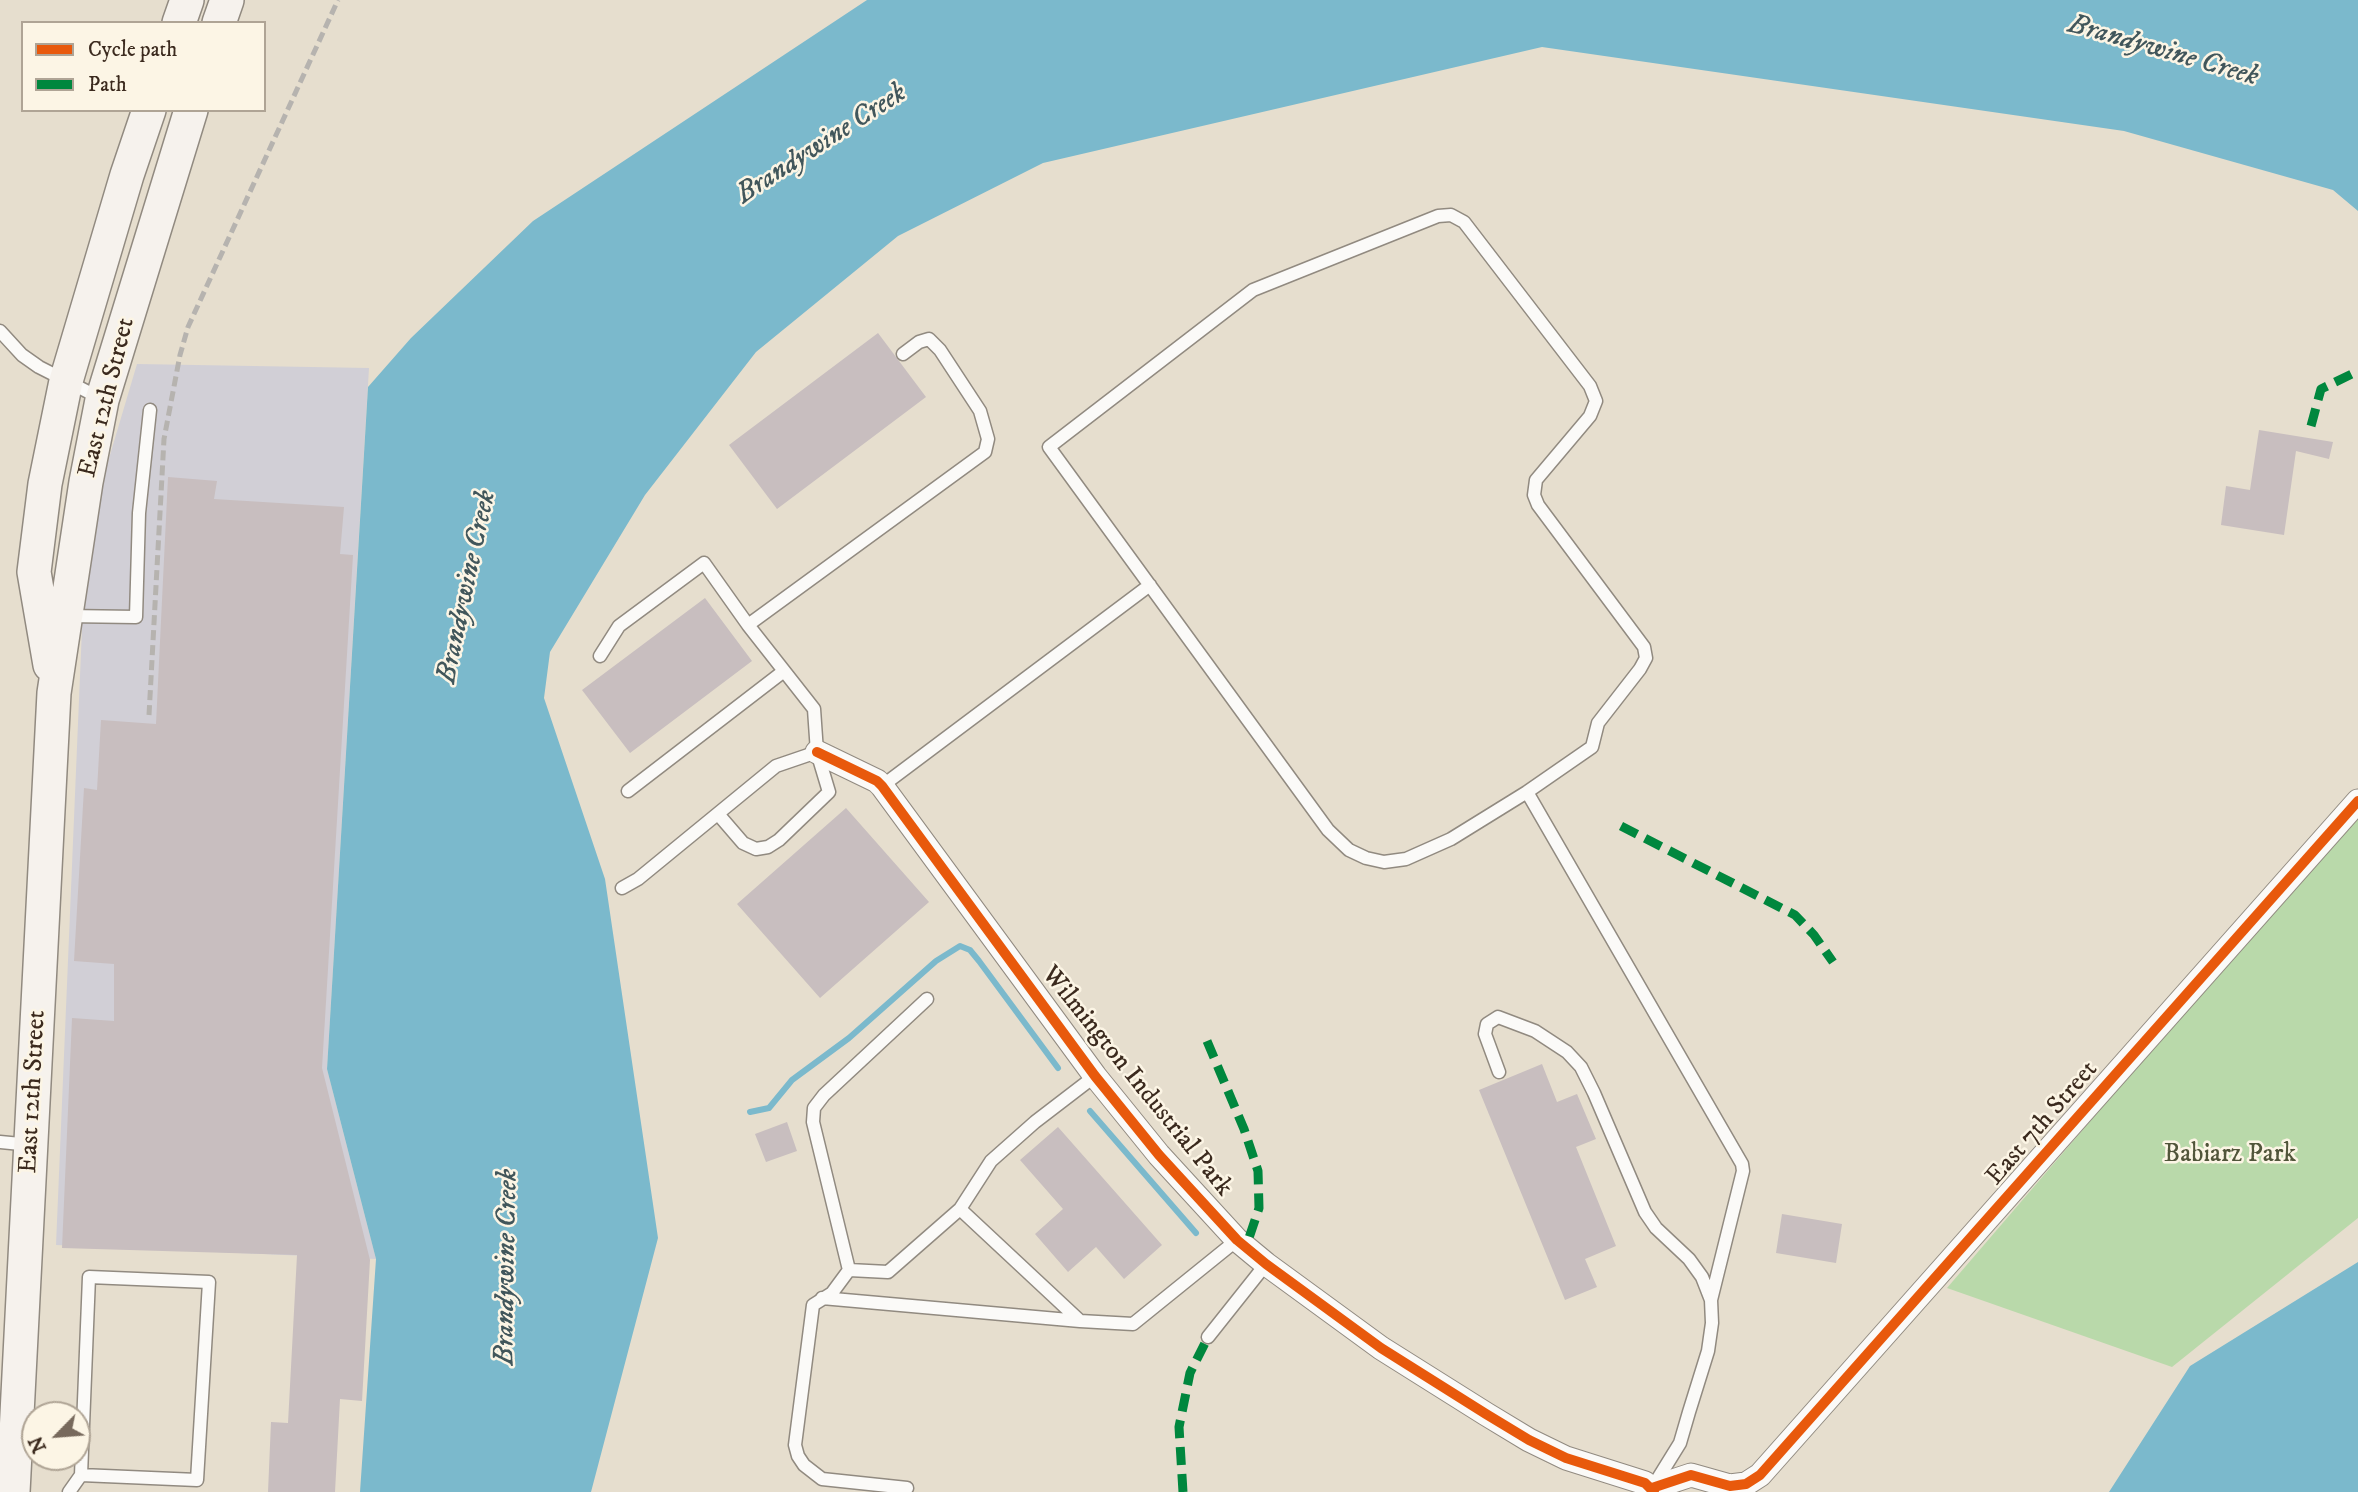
<!DOCTYPE html>
<html>
<head>
<meta charset="utf-8">
<style>
	body { margin:0 }
	#map { position:relative; width:2358px; height:1492px; overflow:hidden; background:#e6dece; font-family:"IM FELL DW Pica",serif }
	canvas { display:block }
	.legend { position:absolute; left:21px; top:21px; width:245px; height:91px; box-sizing:border-box; background:#fcf5e5; border:2px solid #afa495; margin:0; padding:9px 12px; list-style:none; font-size:21px; color:#3b2a1e }
	.legend li { display:flex; align-items:center; gap:14px; height:35px }
	.legend b { width:35px; border:2px solid #afa495 }
	.north { position:absolute; left:21px; top:1401px; width:70px; height:70px; box-sizing:border-box; background:#fcf5e5; border:2px solid #afa495; border-radius:50%; rotate:245deg; font-size:19px; font-weight:700; line-height:28px; text-align:center; color:#3b2a1e }
	.north::after { content:''; display:block; margin:auto; width:24px; height:32px; background:#77695c; clip-path:polygon(50% 0,100% 100%,50% 72%,0 100%) }
</style>
</head>
<body>
<div id="map">
<canvas width="2358" height="1492"></canvas>
<ul class="legend">
<li><b style="height:9px;background:#e8590c"></b>Cycle path</li>
<li><b style="height:9px;background:#00873e"></b>Path</li>
</ul>
<div class="north">N</div>
</div>
<script>
const g = document.querySelector('canvas').getContext('2d');
g.lineJoin = 'round';
function fillPath(path, color) {
  g.fillStyle = color;
  g.fill(path, 'evenodd');
}
function shape(rows) {
  const path = new Path2D();
  for (const r of rows) {
    path.moveTo(r[0], r[1]);
    for (let i = 2; i < r.length; i += 2) path.lineTo(r[i], r[i + 1]);
  }
  return path;
}
function stroke(path, color, width, dash) {
  g.strokeStyle = color;
  g.lineWidth = width;
  g.lineCap = dash ? 'butt' : 'round';
  g.setLineDash(dash || []);
  g.stroke(path);
}
function write(font, color, halo, rows, align = 'center') {
  g.font = font + ' "IM FELL DW Pica",serif';
  g.lineWidth = 5;
  g.setLineDash([]);
  g.textBaseline = 'middle';
  g.strokeStyle = halo;
  g.fillStyle = color;
  for (const [text, x, y, turn = 0] of rows) {
    g.save();
    g.translate(x, y);
    g.rotate((+turn || 0) * Math.PI / 180);
    g.textAlign = isNaN(turn) ? turn : align;
    if (halo) g.strokeText(text, 0, 0);
    g.fillText(text, 0, 0);
    g.restore();
  }
}
fillPath(shape([
	[137,364,369,368,327,1069,376,1259,56,1245,84,581,102,482]
]), '#d1cfd6');
fillPath(shape([
	[2358,809,2358,1218,2172,1367,1947,1288]
]), '#b9d9aa');
fillPath(shape([
	[867,0,2358,0,2358,211,2333,190,2124,131,1542,47,1043,163,898,236,756,352,645,495,550,652,544,698,605,879,658,1238,591,1492,360,1492,376,1259,327,1069,368,387,411,338,533,221],
	[2358,1262,2358,1492,2109,1492,2190,1366]
]), '#7bb9cc');
stroke(shape([
	[1090,1111,1196,1233],
	[750,1112,769,1108,792,1080,849,1038,936,961,960,946,970,950,979,961,1058,1068]
]), '#7bb9cc', 6);
fillPath(shape([
	[878,333,926,397,777,509,729,445],
	[2259,430,2333,442,2329,459,2296,451,2284,535,2221,525,2226,486,2250,490],
	[168,477,217,481,214,499,344,507,340,554,353,555,322,1068,370,1260,362,1401,340,1399,335,1492,268,1492,271,1422,288,1423,297,1255,62,1248,72,1018,114,1021,114,964,74,961,84,788,97,790,101,720,156,724],
	[705,598,752,661,630,753,582,690],
	[846,808,929,902,820,998,737,904],
	[1542,1064,1557,1102,1577,1094,1596,1139,1576,1147,1616,1246,1585,1259,1597,1287,1565,1300,1479,1090],
	[787,1122,797,1151,766,1162,755,1134],
	[1058,1127,1162,1245,1124,1279,1096,1247,1068,1272,1035,1234,1063,1209,1020,1160],
	[1782,1214,1842,1224,1836,1263,1776,1253]
]), '#c8bebf');
const lane = shape([
	[0,331,22,355,39,367,100,398],
	[67,616,136,617,139,513,150,410],
	[748,625,985,452,988,439,980,411,940,350,929,339,919,342,903,354],
	[600,656,619,626,704,563,748,625,814,709,817,752,829,792,779,840,768,847,756,849,743,843,718,814],
	[882,786,1150,585],
	[628,791,784,671],
	[1527,792,1592,747,1598,723,1640,669,1646,658,1644,647,1538,505,1534,495,1536,480,1590,416,1596,401,1590,386,1464,222,1451,215,1438,216,1253,290,1049,447,1328,830,1349,850,1366,858,1384,862,1406,859,1451,839,1527,792,1742,1164,1743,1171,1711,1300],
	[622,888,638,879,776,766,817,752],
	[927,999,824,1095,814,1108,813,1122,849,1270,888,1272,960,1209,991,1161,1035,1122,1095,1076],
	[1499,1072,1485,1034,1487,1024,1498,1017,1535,1031,1567,1052,1581,1067,1594,1093,1645,1212,1656,1228,1689,1259,1702,1277,1711,1300,1712,1323,1708,1351,1689,1412,1680,1443,1654,1485],
	[0,1142,31,1145],
	[960,1209,1080,1321,1133,1324,1237,1240],
	[849,1270,832,1293,813,1305,795,1445,798,1456,804,1465,822,1479,907,1488],
	[822,1298,1080,1321],
	[1208,1337,1266,1264],
	[69,1492,81,1475,89,1277,209,1282,197,1480,81,1475]
]);
const street = shape([
	[817,752,877,781,882,786,1095,1076,1159,1155,1237,1240,1266,1264,1381,1348,1486,1414,1529,1440,1566,1458,1645,1483,1654,1492],
	[1652,1488,1691,1475,1730,1486,1746,1484,1760,1475,2358,801]
]);
const secondary = shape([
	[179,23,187,0],
	[219,23,227,0],
	[50,665,34,572,45,484,66,381,127,175,149,110],
	[13,1492,54,693,86,482,102,400,191,110]
]);
stroke(lane, '#918a80', 15);
stroke(street, '#918a80', 25);
stroke(secondary, '#918a80', 36);
stroke(lane, '#fbfaf8', 12);
stroke(street, '#fbfaf8', 23);
stroke(secondary, '#f6f2ed', 33);
stroke(shape([
	[149,715,164,439,180,355,188,327,338,0]
]), '#b6b3af', 5, [10, 5]);
stroke(shape([
	[2311,426,2321,389,2358,371],
	[1621,826,1795,915,1814,935,1833,962],
	[1207,1041,1244,1129,1258,1171,1259,1208,1246,1247],
	[1183,1492,1179,1427,1190,1373,1208,1337]
]), '#00873e', 9, [18, 9]);
stroke(shape([
	[817,752,877,781,882,786,1095,1076,1159,1155,1237,1240,1266,1264,1381,1348,1486,1414,1529,1440,1566,1458,1645,1483,1654,1492],
	[1652,1488,1691,1475,1730,1486,1746,1484,1760,1475,2358,801]
]), '#e8590c', 10);
write('26px', '#3b2a1e', '#fcf5e5', [
	["East 12th Street",108,398,-76],
	["Wilmington Industrial Park",1136,1082,51],
	["East 12th Street",34,1092,-87],
	["East 7th Street",2043,1124,-49]
]);
write('26px', '#51553a', '#fcf5e5', [
	["Babiarz Park",2230,1156]
]);
write('italic 28px', '#41565b', '#fcf5e5', [
	["Brandywine Creek",2163,52,16],
	["Brandywine Creek",822,145,-33],
	["Brandywine Creek",468,587,-78],
	["Brandywine Creek",508,1267,-89]
]);
</script>
</body>
</html>
